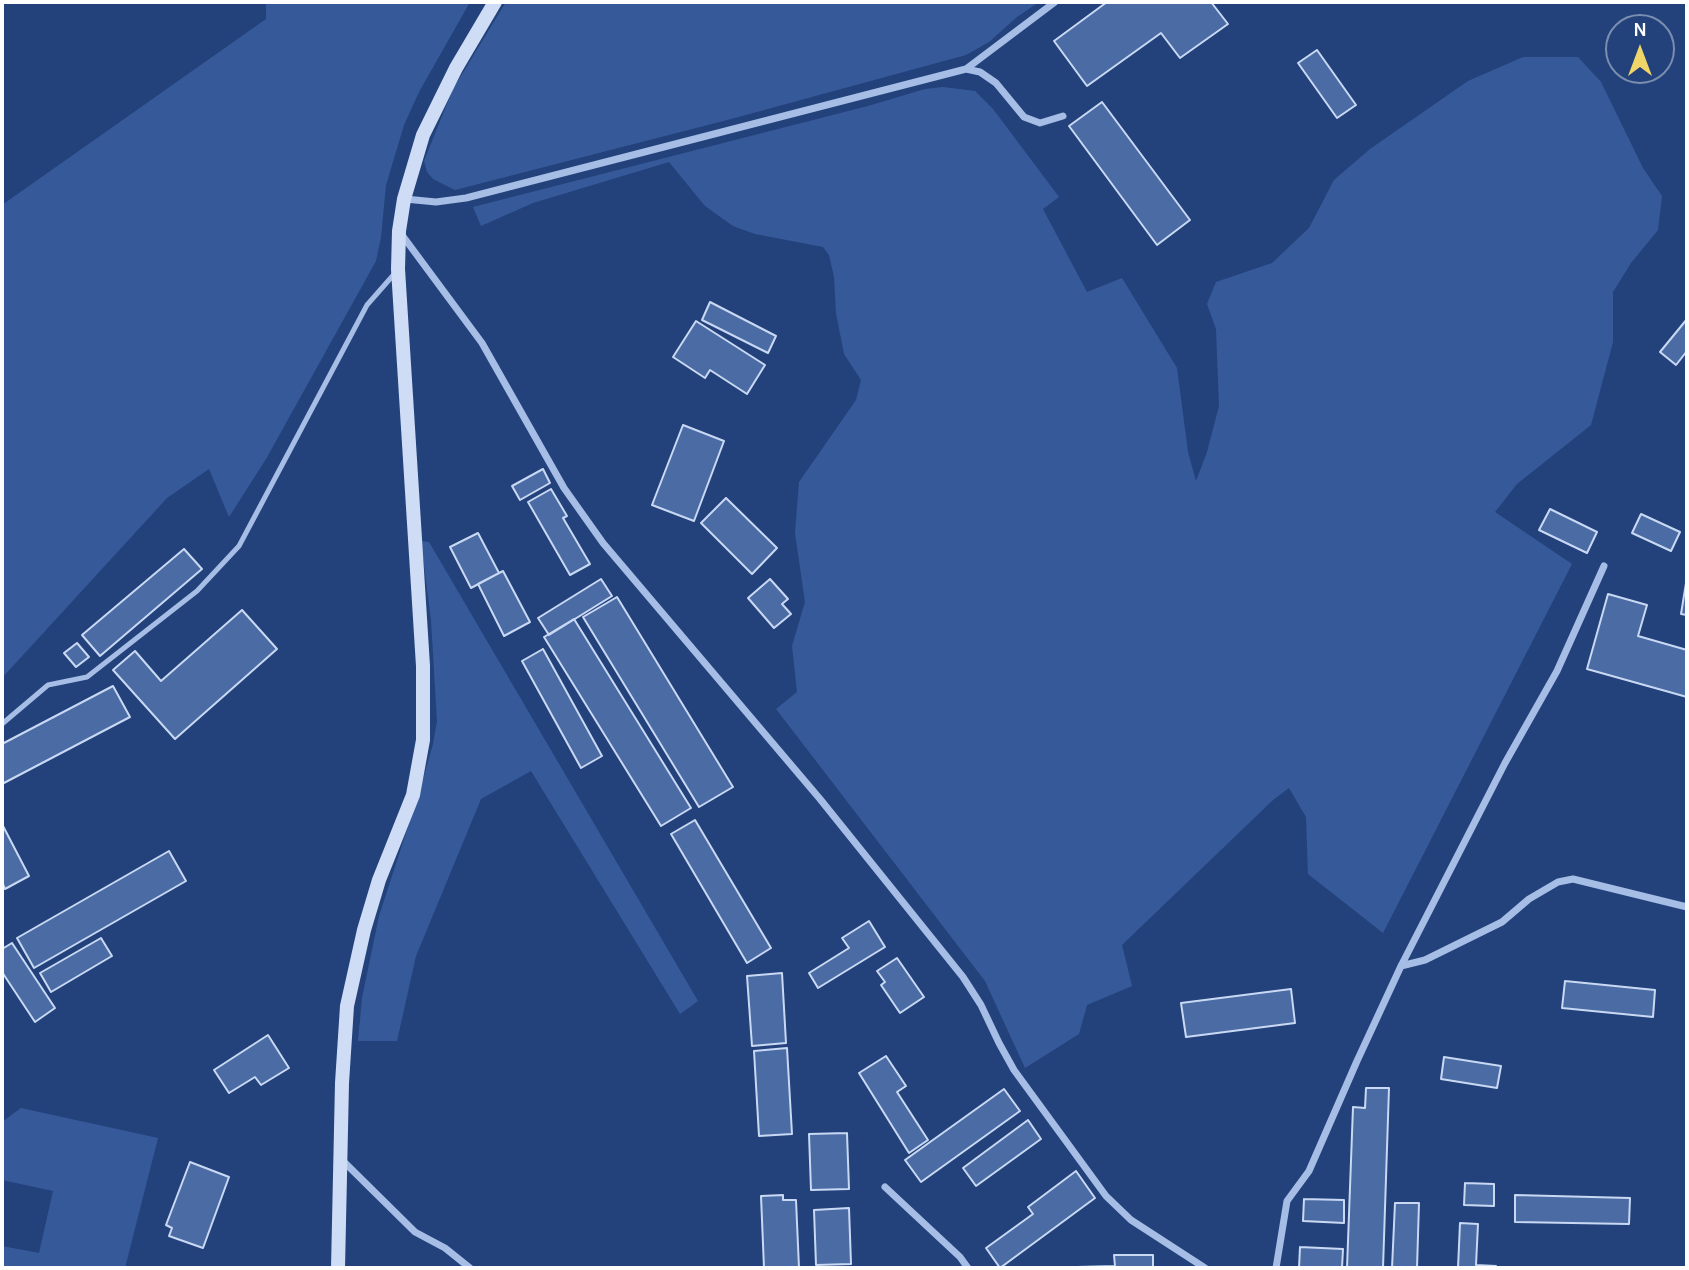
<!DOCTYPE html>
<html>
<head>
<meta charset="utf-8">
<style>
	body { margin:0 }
	#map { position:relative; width:1689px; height:1270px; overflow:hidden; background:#23427b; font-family:Karla,sans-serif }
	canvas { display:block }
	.frame { position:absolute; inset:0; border:4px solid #fff; pointer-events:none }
	.north { position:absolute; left:1605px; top:14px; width:70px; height:70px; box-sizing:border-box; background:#23427b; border:2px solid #7b8eb0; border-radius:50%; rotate:0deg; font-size:19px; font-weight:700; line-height:28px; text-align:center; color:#fff }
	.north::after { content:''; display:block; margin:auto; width:24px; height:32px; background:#f0d569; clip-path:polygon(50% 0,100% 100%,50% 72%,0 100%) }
</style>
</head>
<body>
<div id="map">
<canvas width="1689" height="1270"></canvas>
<div class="frame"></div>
<div class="north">N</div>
</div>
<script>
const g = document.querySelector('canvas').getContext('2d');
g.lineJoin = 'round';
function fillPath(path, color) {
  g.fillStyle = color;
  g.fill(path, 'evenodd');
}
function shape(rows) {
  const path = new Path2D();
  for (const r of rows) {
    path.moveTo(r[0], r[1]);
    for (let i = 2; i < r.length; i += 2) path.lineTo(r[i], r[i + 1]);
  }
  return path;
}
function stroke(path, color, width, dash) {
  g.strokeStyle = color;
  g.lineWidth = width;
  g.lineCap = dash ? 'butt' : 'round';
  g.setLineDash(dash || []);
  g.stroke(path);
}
fillPath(shape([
	[266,2,470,2,419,92,404,125,386,185,381,237,376,261,266,459,229,517,209,469,167,498,2,678,2,205,266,19],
	[506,2,1039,2,1017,17,989,42,966,55,731,119,455,190,433,179,427,172,424,161,453,89],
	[1523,57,1578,57,1601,82,1643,168,1662,196,1658,230,1631,263,1613,292,1613,342,1591,425,1517,484,1495,512,1572,564,1383,933,1308,874,1306,817,1289,788,1273,800,1122,945,1132,986,1087,1005,1079,1034,1025,1068,985,981,776,709,797,692,792,646,805,602,795,533,799,482,856,400,861,380,844,354,836,313,834,277,829,255,823,247,755,234,733,226,705,206,669,162,533,203,481,226,473,207,868,106,925,89,943,87,975,91,993,109,1059,197,1043,209,1087,292,1122,278,1177,368,1188,452,1196,481,1207,452,1219,406,1216,329,1207,304,1216,282,1272,263,1309,228,1334,180,1370,149,1468,81],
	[421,541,429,542,698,1001,680,1014,531,771,481,799,416,956,397,1041,358,1041,362,998,379,916,420,790,433,744,437,721,431,620],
	[21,1108,158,1138,125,1268,2,1268,2,1246,39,1253,53,1191,2,1180,2,1122]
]), '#365a99');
const building = shape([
	[1107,2,1211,2,1228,24,1180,58,1161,33,1087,86,1054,41,1107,2],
	[1317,50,1356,105,1337,118,1298,63,1317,50],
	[1102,102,1190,220,1157,245,1069,126,1102,102],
	[710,302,776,336,768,353,702,320,710,302],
	[1687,319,1687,351,1676,365,1660,352,1687,319],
	[696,321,765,365,747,394,710,370,705,378,673,357,696,321],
	[683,425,724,441,694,521,652,505,683,425],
	[543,469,550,483,520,500,512,486,543,469],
	[551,489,567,516,563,518,590,564,570,575,528,502,551,489],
	[726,498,777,548,752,574,701,523,726,498],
	[1550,509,1597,532,1587,553,1539,530,1550,509],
	[1641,514,1680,532,1671,551,1632,533,1641,514],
	[478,533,499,573,471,588,450,547,478,533],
	[184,549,202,569,100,656,82,635,184,549],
	[503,571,530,622,504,636,478,584,503,571],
	[1687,577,1687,615,1681,614,1687,577],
	[601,579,612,596,549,635,538,618,601,579],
	[770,579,788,599,782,604,791,614,774,628,748,598,770,579],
	[1608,594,1647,605,1638,636,1687,650,1687,697,1587,669,1608,594],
	[617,597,733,787,699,807,583,617,617,597],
	[242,610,277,649,175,739,113,670,135,651,161,681,242,610],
	[574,619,691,808,661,826,544,637,574,619],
	[77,643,89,657,76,667,64,653,77,643],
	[543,649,602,756,581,768,522,661,543,649],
	[113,686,130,717,2,784,2,744,113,686],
	[695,820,771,948,747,963,671,834,695,820],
	[2,824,29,876,5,889,2,882,2,824],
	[169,851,186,881,34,968,17,938,169,851],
	[869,921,885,947,818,988,809,973,849,948,842,938,869,921],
	[101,938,112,956,51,992,40,973,101,938],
	[12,943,55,1008,35,1022,2,972,2,949,12,943],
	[897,958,924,997,900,1013,881,985,885,982,877,971,897,958],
	[782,973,786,1043,752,1046,747,976,782,973],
	[1565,981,1655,990,1653,1017,1562,1008,1565,981],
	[1291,989,1295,1023,1186,1037,1181,1003,1291,989],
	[268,1035,289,1068,261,1085,255,1077,229,1093,214,1070,268,1035],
	[787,1048,792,1134,759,1136,754,1051,787,1048],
	[886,1056,906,1086,897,1092,928,1140,909,1153,859,1073,886,1056],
	[1444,1057,1501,1066,1497,1088,1441,1079,1444,1057],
	[1366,1088,1389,1088,1383,1268,1347,1268,1353,1107,1365,1108,1366,1088],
	[1004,1089,1020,1111,921,1182,905,1160,1004,1089],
	[1028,1120,1041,1139,976,1186,963,1168,1028,1120],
	[847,1133,849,1189,811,1190,809,1134,847,1133],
	[190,1162,229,1177,203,1248,169,1236,172,1228,166,1225,190,1162],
	[1076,1171,1095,1198,1000,1268,986,1248,1033,1214,1028,1207,1076,1171],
	[1465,1183,1494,1184,1494,1206,1464,1205,1465,1183],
	[783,1195,783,1200,796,1200,799,1268,764,1268,761,1196,783,1195],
	[1515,1195,1630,1198,1629,1224,1515,1222,1515,1195],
	[1304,1199,1344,1200,1344,1223,1303,1221,1304,1199],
	[1395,1203,1419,1203,1417,1268,1392,1268,1395,1203],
	[849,1208,851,1264,816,1265,814,1210,849,1208],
	[1460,1223,1478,1224,1476,1265,1496,1266,1496,1268,1458,1268,1460,1223],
	[1300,1247,1343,1249,1342,1268,1299,1268,1300,1247],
	[1114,1255,1153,1255,1153,1268,1038,1268,1115,1266,1114,1255]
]);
fillPath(building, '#4b6ba4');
stroke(building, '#c9d9f4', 2);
stroke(shape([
	[2,724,48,685,87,677,197,591,239,546,367,305,396,272]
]), '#a6bde5', 5);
stroke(shape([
	[966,69,1055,2],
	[405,199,436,202,466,198,966,69,980,72,996,83,1024,117,1040,123,1063,116],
	[402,235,482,343,564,488,603,543,820,799,963,977,981,1005,999,1043,1014,1070,1106,1196,1131,1220,1205,1268],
	[1401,966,1425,960,1502,922,1529,899,1558,882,1573,879,1687,907],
	[340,1158,415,1232,445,1248,470,1268],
	[885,1187,960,1257,968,1268],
	[1276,1268,1287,1201,1309,1171,1357,1061,1401,966,1505,763,1557,671,1604,566]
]), '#a6bde5', 7);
stroke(shape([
	[338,1268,342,1083,347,1006,364,930,379,880,413,795,423,740,423,666,398,269,399,231,404,199,423,135,456,68,495,2]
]), '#cfdcf5', 14);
</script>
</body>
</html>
